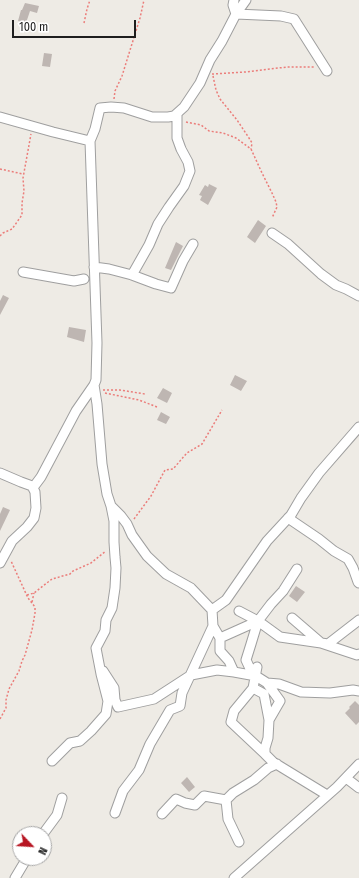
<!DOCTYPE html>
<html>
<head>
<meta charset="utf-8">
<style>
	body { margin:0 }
	#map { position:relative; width:359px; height:878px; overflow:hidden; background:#eeebe5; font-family:"Fira Sans Condensed",sans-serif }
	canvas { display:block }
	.north { position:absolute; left:12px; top:826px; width:40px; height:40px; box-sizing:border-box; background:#fff; border:1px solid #a5a5a5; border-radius:50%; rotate:115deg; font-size:11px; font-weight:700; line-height:16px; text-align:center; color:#1e1e1e }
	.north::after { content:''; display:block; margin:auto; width:14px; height:18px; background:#b71522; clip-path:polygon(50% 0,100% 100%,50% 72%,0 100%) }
	.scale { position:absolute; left:12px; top:20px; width:124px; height:18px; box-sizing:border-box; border:2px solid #1e1e1e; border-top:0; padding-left:5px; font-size:12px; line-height:14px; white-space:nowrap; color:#1e1e1e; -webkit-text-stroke:3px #fff; paint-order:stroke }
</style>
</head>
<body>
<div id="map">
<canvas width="359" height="878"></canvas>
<div class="north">N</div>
<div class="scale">100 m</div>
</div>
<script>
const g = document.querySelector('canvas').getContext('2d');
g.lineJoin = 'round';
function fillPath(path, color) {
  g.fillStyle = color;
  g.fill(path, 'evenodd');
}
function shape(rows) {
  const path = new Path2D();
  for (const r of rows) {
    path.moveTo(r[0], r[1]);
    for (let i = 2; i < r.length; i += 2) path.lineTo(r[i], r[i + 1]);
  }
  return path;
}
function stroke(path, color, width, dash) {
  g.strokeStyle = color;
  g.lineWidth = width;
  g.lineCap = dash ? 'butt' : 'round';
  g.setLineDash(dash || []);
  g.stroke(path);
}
fillPath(shape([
	[25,3,39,6,37,13,30,11,26,23,18,21,21,10,22,10],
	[44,53,52,54,50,67,42,66],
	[209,184,217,188,208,205,200,200,202,196,199,195,205,185,208,187],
	[258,220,266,226,255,243,247,237],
	[176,242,183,246,171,270,165,268],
	[3,295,9,298,0,315,0,301],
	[69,327,86,330,84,342,67,337],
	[235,375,247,381,241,391,230,385],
	[163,388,172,393,167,403,157,398],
	[161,412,170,417,166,424,157,420],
	[3,507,10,510,0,531,0,514],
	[296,586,305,592,297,602,289,596],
	[355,701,359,705,359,722,356,725,345,713,350,708,349,707],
	[187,777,195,787,189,792,181,783]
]), '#beb6b2');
const street = shape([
	[234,0,233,5,236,14],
	[236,14,281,16,294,19,327,71],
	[0,117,53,132,90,141],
	[272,233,288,244,321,274,336,285,346,289,359,296],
	[94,267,109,269,132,275,156,284,171,288,183,261,193,244],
	[23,272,74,281,84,279],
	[132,275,149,245,158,224,169,207,184,186,190,171,188,162,181,149,177,138,177,114],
	[94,385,97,404,102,464,107,494,111,506,121,516,127,524,132,535,147,556,166,574,191,588,212,610,213,626,220,638,220,651,229,661,234,672,256,676,267,683,279,684,301,692,330,693,353,690,359,691],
	[0,473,21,482,32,486,35,485,41,477,76,411,94,385,96,380,97,343,90,141,95,129,100,108,111,107,124,108,152,117,168,117,174,116,184,107,200,83,210,60,222,41,236,14,246,0],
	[288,518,319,539,334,551,348,559,353,568,358,582,359,583],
	[0,563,12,541,27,527,34,518,36,508,35,492,32,486],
	[212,610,226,600,267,541,291,515,301,498,319,473,359,427],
	[239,611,258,621,280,637,328,644,359,620],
	[292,618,321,643,357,655,359,654],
	[220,638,258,621],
	[257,667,253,688,264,694,269,720,268,738,265,748,265,754,273,762,327,795],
	[103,671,114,688,115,700,118,707,154,699,191,675,217,670,234,672],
	[253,675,246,660,251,644,258,621,271,604,283,591,297,569],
	[267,683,280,701,269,720],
	[253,688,234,711,231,722,265,754],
	[52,761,70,743,80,741,91,731,106,714,108,701,101,674,96,648,105,631,106,620,112,608,115,588,116,568,115,557,114,542,114,521,111,506],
	[346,778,359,788],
	[226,800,228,819,239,842],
	[115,813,123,791,139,770,150,744,170,710,180,706,182,693,213,626],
	[162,814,176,799,185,803,195,805,204,796,226,800,233,793,254,780,268,768,277,764],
	[43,834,57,815,62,798],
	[15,878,27,858],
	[234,878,337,787,359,764]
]);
stroke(street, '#9f9f9f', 11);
stroke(shape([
	[84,23,87,9,90,0],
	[212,74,245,72,287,67,314,67],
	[213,76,216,90,220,99,237,120,249,138,252,143,251,149],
	[114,99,115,91,122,76,140,18,144,0],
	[186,122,201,125,209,131,223,133,236,138,251,149,262,173,272,193,276,202,277,207,272,218],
	[0,169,23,174],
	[0,236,3,233,12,229,22,215,22,203,24,191,23,178,31,134],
	[103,390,120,390,145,394],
	[105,393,139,400,157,407],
	[134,519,151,496,165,470,173,469,187,453,202,444,222,410],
	[27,595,34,593,52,579,70,574,73,571,91,563,106,551],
	[32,602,34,593],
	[0,719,6,708,6,700,9,689,19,671,22,661,25,655,32,630,35,613,35,607,28,598,11,561]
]), '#eb7d7a', 1.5, [2, 2]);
stroke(street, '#fff', 9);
</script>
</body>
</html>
